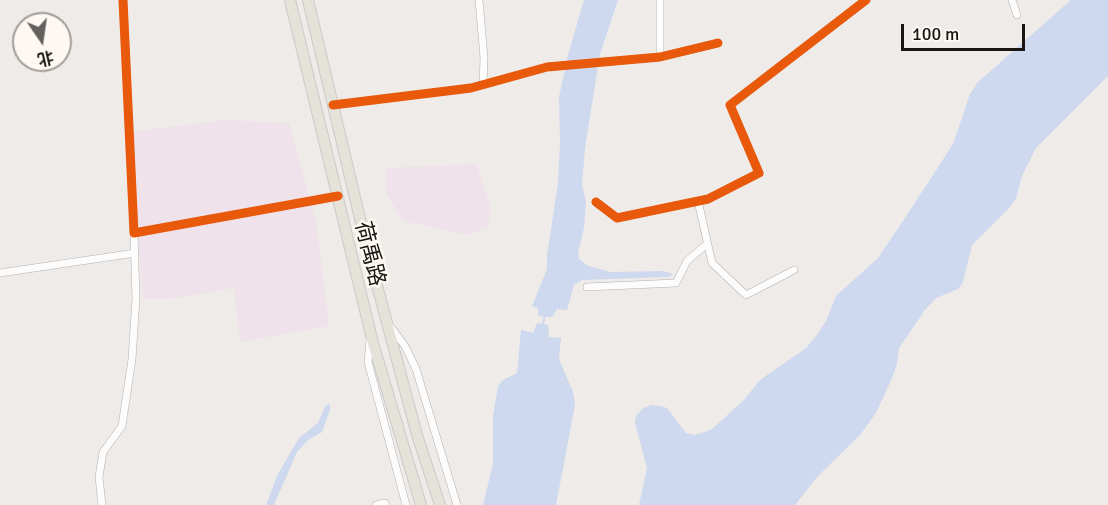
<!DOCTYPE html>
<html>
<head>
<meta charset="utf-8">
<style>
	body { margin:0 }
	#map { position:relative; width:1108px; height:505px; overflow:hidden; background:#efebe8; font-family:Signika,"Noto Sans SC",sans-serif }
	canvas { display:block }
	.north { position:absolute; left:12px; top:12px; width:60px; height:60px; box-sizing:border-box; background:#fef8f3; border:2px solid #a29d99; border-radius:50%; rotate:167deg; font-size:16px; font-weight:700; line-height:24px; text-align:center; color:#181513 }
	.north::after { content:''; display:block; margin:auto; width:21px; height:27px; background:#63605e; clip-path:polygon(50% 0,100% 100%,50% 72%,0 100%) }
	.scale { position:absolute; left:901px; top:24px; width:124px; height:27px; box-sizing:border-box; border:3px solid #181513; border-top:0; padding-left:8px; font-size:18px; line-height:21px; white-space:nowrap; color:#181513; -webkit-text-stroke:4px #fef8f3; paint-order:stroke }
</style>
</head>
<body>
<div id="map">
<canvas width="1108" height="505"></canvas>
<div class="north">北</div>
<div class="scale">100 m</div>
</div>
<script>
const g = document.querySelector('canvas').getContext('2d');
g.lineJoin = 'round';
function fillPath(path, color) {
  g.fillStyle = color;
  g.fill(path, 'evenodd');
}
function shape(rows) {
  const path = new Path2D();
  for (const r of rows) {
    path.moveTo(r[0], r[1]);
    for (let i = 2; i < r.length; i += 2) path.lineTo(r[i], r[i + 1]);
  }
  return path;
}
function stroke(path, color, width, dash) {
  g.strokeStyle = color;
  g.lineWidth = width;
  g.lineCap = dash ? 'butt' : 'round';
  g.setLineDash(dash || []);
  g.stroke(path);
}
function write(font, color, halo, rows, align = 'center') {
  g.font = font + ' Signika,"Noto Sans SC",sans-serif';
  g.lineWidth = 5;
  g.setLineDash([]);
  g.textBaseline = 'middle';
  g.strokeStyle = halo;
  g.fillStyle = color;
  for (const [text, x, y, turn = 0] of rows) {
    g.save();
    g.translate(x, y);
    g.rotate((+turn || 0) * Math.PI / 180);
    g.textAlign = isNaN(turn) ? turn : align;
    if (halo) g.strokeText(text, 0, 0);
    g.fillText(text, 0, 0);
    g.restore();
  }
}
fillPath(shape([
	[226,120,289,123,316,221,329,326,240,342,234,288,170,299,143,299,129,132],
	[476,164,490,204,489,227,467,235,403,221,386,192,386,168]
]), '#efe2ea');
fillPath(shape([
	[584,0,618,0,600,54,585,148,582,185,586,202,584,228,578,253,579,259,588,266,610,272,663,271,673,274,668,277,582,280,574,285,567,310,557,309,552,317,538,316,538,308,532,306,547,269,547,255,558,183,560,144,559,97,568,55],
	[1071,0,1108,0,1108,76,1036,148,1022,176,1016,199,1010,207,972,245,963,282,958,289,936,298,925,310,899,348,897,364,892,378,876,413,860,435,817,477,795,505,639,505,647,468,635,423,636,416,643,408,652,405,660,406,667,408,686,433,694,435,702,433,712,429,744,400,760,380,806,348,817,335,826,321,836,296,878,258,909,212,953,144,970,94,978,82],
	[537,323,548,325,549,337,561,338,559,359,573,392,575,405,556,505,483,505,493,464,493,416,498,386,503,380,517,373,521,330,533,333],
	[330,404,330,410,322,432,308,440,297,452,274,505,266,505,278,474,299,438,318,423,325,406]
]), '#ced8ee');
stroke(shape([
	[542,327,545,315]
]), '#ced8ee', 2);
const street = shape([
	[123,0,134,233,338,196],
	[479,0,484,58,483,85],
	[660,0,660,57],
	[1012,0,1017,15],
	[333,105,471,88,547,67,660,57,718,43],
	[698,201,712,263,746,295,794,270],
	[596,202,617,218,708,199,759,173,730,105,866,0],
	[0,273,135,253],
	[587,287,676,283,687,261,707,244],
	[390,326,405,346,416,369,457,505],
	[370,340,368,362,406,505],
	[102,505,99,477,103,452,122,426,132,359,136,299,134,233],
	[376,505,385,503,386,505]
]);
const primary = shape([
	[290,0,373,343,421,505],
	[308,0,367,248,417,435,440,505]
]);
stroke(street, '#b3b0ae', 8);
stroke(primary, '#cbc9c8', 12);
stroke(street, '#fdfcfc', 7);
stroke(primary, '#e5e2da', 10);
stroke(shape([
	[123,0,134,233,338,196],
	[333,105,471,88,547,67,660,57,718,43],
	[596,202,617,218,708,199,759,173,730,105,866,0]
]), '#e8590c', 9);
write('22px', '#181513', '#fef8f3', [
	["荷禹路",369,254,76]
]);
</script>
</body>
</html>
